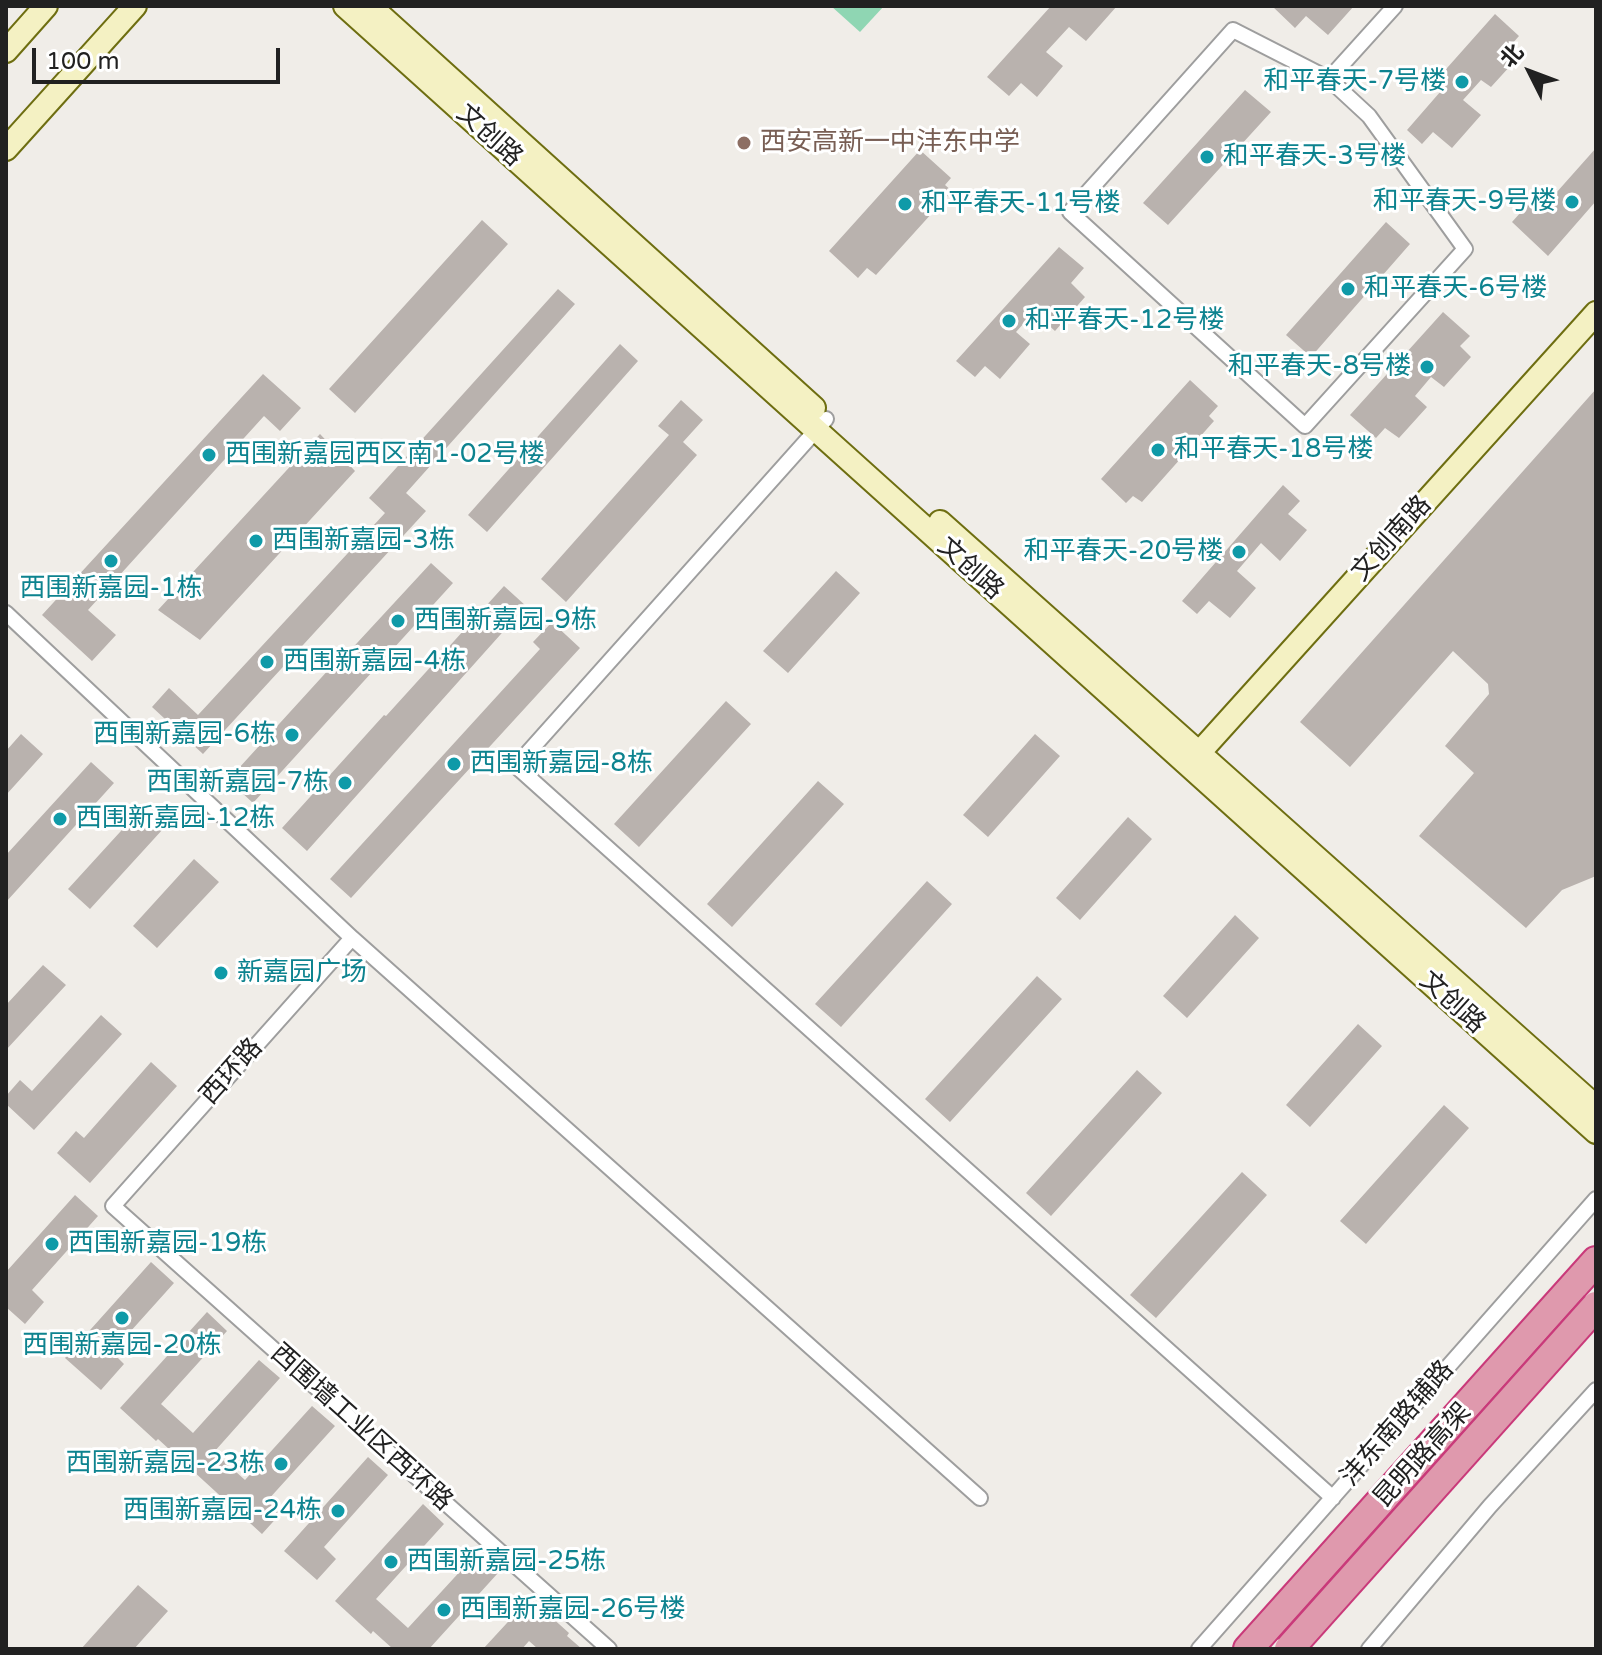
<!DOCTYPE html>
<html>
<head>
<meta charset="utf-8">
<style>
	body { margin:0 }
	#map { position:relative; width:1602px; height:1655px; overflow:hidden; background:#f0ede8; font-family:"Varela Round","Noto Sans SC",sans-serif }
	canvas { display:block }
	.frame { position:absolute; inset:0; border:8px solid #212121; pointer-events:none }
	.north { position:absolute; left:1490px; top:32px; width:80px; height:80px; -webkit-text-stroke:6px #fff; paint-order:stroke; rotate:312deg; font-size:22px; font-weight:700; line-height:32px; text-align:center; color:#212121 }
	.north::after { content:''; display:block; margin:auto; width:28px; height:36px; background:#212121; clip-path:polygon(50% 0,100% 100%,50% 72%,0 100%) }
	.scale { position:absolute; left:32px; top:48px; width:248px; height:36px; box-sizing:border-box; border:4px solid #212121; border-top:0; padding-left:10px; font-size:24px; line-height:28px; white-space:nowrap; color:#212121; -webkit-text-stroke:6px #fff; paint-order:stroke }
</style>
</head>
<body>
<div id="map">
<canvas width="1602" height="1655"></canvas>
<div class="frame"></div>
<div class="north">北</div>
<div class="scale">100 m</div>
</div>
<script>
const g = document.querySelector('canvas').getContext('2d');
g.lineJoin = 'round';
function fillPath(path, color) {
  g.fillStyle = color;
  g.fill(path, 'evenodd');
}
function shape(rows) {
  const path = new Path2D();
  for (const r of rows) {
    path.moveTo(r[0], r[1]);
    for (let i = 2; i < r.length; i += 2) path.lineTo(r[i], r[i + 1]);
  }
  return path;
}
function stroke(path, color, width, dash) {
  g.strokeStyle = color;
  g.lineWidth = width;
  g.lineCap = dash ? 'butt' : 'round';
  g.setLineDash(dash || []);
  g.stroke(path);
}
function write(font, color, halo, rows, align = 'center') {
  g.font = font + ' "Varela Round","Noto Sans SC",sans-serif';
  g.lineWidth = 6;
  g.setLineDash([]);
  g.textBaseline = 'middle';
  g.strokeStyle = halo;
  g.fillStyle = color;
  for (const [text, x, y, turn = 0] of rows) {
    g.save();
    g.translate(x, y);
    g.rotate((+turn || 0) * Math.PI / 180);
    g.textAlign = isNaN(turn) ? turn : align;
    if (halo) g.strokeText(text, 0, 0);
    g.fillText(text, 0, 0);
    g.restore();
  }
}
fillPath(shape([
	[831,6,884,6,860,32]
]), '#8fd6b3');
fillPath(shape([
	[1051,6,1117,6,1086,41,1069,27,1046,52,1063,66,1037,97,1021,83,1009,96,987,77],
	[1272,6,1354,6,1328,35,1306,16,1295,28],
	[1495,14,1519,36,1512,44,1522,53,1491,87,1481,80,1463,100,1481,115,1452,148,1433,132,1422,144,1407,130,1447,84,1439,77],
	[1245,90,1271,112,1168,225,1143,203],
	[1596,148,1596,201,1548,256,1512,222,1530,202,1540,211],
	[920,150,951,178,945,185,952,191,876,275,867,268,858,278,829,251],
	[482,220,508,244,355,413,329,389],
	[1386,222,1410,244,1311,357,1286,335],
	[1059,247,1084,268,1071,283,1085,297,1055,331,1034,312,1016,332,1030,344,1000,379,985,366,975,377,956,361],
	[558,289,575,304,406,493,426,511,203,754,152,707,169,688,198,715,385,513,369,498],
	[1443,312,1470,336,1460,346,1471,357,1444,387,1431,377,1415,396,1427,407,1399,438,1385,428,1376,438,1350,415],
	[620,344,638,361,487,532,468,515],
	[263,374,301,408,280,431,264,416,88,610,116,635,92,661,42,615],
	[1190,380,1218,406,1209,416,1214,421,1142,502,1133,496,1126,503,1101,479],
	[1596,389,1596,876,1562,890,1526,928,1419,836,1474,773,1445,746,1489,694,1488,684,1453,651,1350,767,1300,722],
	[681,400,703,420,683,442,697,455,566,602,541,579,669,435,658,426],
	[320,434,355,471,200,640,158,610],
	[1283,485,1300,501,1288,514,1307,530,1280,561,1261,543,1237,571,1256,588,1230,618,1209,601,1197,614,1182,601],
	[431,563,453,583,253,803,228,780,331,667,333,669],
	[836,571,860,593,788,673,763,651],
	[504,586,526,606,307,851,282,828,384,715,386,716],
	[552,622,580,648,351,898,330,879,540,649,533,642],
	[726,701,751,724,639,847,614,824],
	[21,734,43,754,6,795,6,751],
	[1035,734,1060,756,988,837,963,815],
	[91,762,114,783,6,902,6,855],
	[818,781,844,804,732,927,707,904],
	[141,809,163,829,90,909,68,889],
	[1128,817,1152,839,1080,920,1056,898],
	[194,859,219,882,157,948,133,926],
	[927,881,952,904,841,1027,815,1004],
	[1235,915,1259,938,1187,1018,1163,996],
	[43,965,66,985,6,1050,6,1005],
	[1037,976,1062,999,950,1122,925,1099],
	[101,1015,122,1034,34,1130,6,1104,6,1096,20,1080,32,1091],
	[1358,1024,1382,1046,1310,1127,1286,1105],
	[151,1062,177,1086,90,1183,57,1153,76,1131,84,1138],
	[1137,1070,1162,1093,1051,1216,1026,1193],
	[1444,1105,1469,1128,1366,1244,1340,1221],
	[1242,1172,1267,1195,1156,1318,1130,1295],
	[75,1195,98,1216,32,1290,44,1302,25,1324,6,1307,6,1272],
	[151,1262,174,1283,112,1352,124,1364,101,1390,65,1358],
	[207,1312,227,1331,161,1404,193,1433,259,1360,280,1378,214,1452,245,1480,312,1406,335,1426,267,1501,281,1513,262,1534,158,1439,156,1441,120,1408],
	[368,1457,388,1475,324,1547,336,1559,317,1580,284,1551],
	[423,1504,444,1524,376,1599,408,1628,476,1554,498,1573,429,1649,393,1649,373,1631,371,1634,335,1601],
	[138,1585,168,1611,134,1649,81,1649],
	[530,1598,569,1633,567,1636,582,1649,538,1649,529,1641,522,1649,483,1649]
]), '#b9b2ae');
const street = shape([
	[1233,30,1329,79,1369,116,1465,249,1305,426,1070,212,1233,30],
	[1329,79,1395,6],
	[826,419,516,766,1333,1498],
	[6,613,352,938,980,1498],
	[352,938,113,1206,609,1649],
	[1199,1649,1596,1199],
	[1369,1649,1490,1506,1596,1390]
]);
const secondary = shape([
	[345,6,1596,1132],
	[370,6,814,408],
	[6,51,46,6],
	[6,149,135,6],
	[940,522,1596,1107],
	[1190,763,1596,313]
]);
const highway = shape([
	[1248,1649,1596,1261]
]);
stroke(street, '#9e9e9e', 18);
stroke(secondary, '#6e6e11', 26);
stroke(highway, '#c93a7a', 32);
stroke(street, '#fff', 14);
stroke(secondary, '#f4f1c3', 22);
stroke(highway, '#df99ad', 28);
const highwayBridge = shape([
	[1289,1649,1596,1306]
]);
stroke(highwayBridge, '#c93a7a', 32, []);
stroke(highwayBridge, '#df99ad', 28);
for (const [x, y, r, color] of [
	[1462,82,8,"#0f9aa8"],
	[744,143,8,"#8d6e63"],
	[1207,157,8,"#0f9aa8"],
	[1572,202,8,"#0f9aa8"],
	[905,204,8,"#0f9aa8"],
	[1348,289,8,"#0f9aa8"],
	[1009,321,8,"#0f9aa8"],
	[1427,367,8,"#0f9aa8"],
	[1158,450,8,"#0f9aa8"],
	[209,455,8,"#0f9aa8"],
	[256,541,8,"#0f9aa8"],
	[1239,552,8,"#0f9aa8"],
	[111,561,8,"#0f9aa8"],
	[398,621,8,"#0f9aa8"],
	[267,662,8,"#0f9aa8"],
	[292,735,8,"#0f9aa8"],
	[454,764,8,"#0f9aa8"],
	[345,783,8,"#0f9aa8"],
	[60,819,8,"#0f9aa8"],
	[221,973,8,"#0f9aa8"],
	[52,1244,8,"#0f9aa8"],
	[122,1318,8,"#0f9aa8"],
	[281,1464,8,"#0f9aa8"],
	[338,1511,8,"#0f9aa8"],
	[391,1562,8,"#0f9aa8"],
	[444,1610,8,"#0f9aa8"]
]) {
  const dot = new Path2D();
  dot.arc(x, y, r, 0, 2 * Math.PI);
  g.fillStyle = color;
  g.fill(dot);
  stroke(dot, '#fff', 3);
}
write('26px', '#0d838f', '#fff', [
	["和平春天-7号楼",1446,82,"right"],
	["和平春天-3号楼",1223,157],
	["和平春天-9号楼",1556,202,"right"],
	["和平春天-11号楼",921,204],
	["和平春天-6号楼",1364,289],
	["和平春天-12号楼",1025,321],
	["和平春天-8号楼",1411,367,"right"],
	["和平春天-18号楼",1174,450],
	["西围新嘉园西区南1-02号楼",225,455],
	["西围新嘉园-3栋",272,541],
	["和平春天-20号楼",1223,552,"right"],
	["西围新嘉园-1栋",111,589,"center"],
	["西围新嘉园-9栋",414,621],
	["西围新嘉园-4栋",283,662],
	["西围新嘉园-6栋",276,735,"right"],
	["西围新嘉园-8栋",470,764],
	["西围新嘉园-7栋",329,783,"right"],
	["西围新嘉园-12栋",76,819],
	["新嘉园广场",237,973],
	["西围新嘉园-19栋",68,1244],
	["西围新嘉园-20栋",122,1346,"center"],
	["西围新嘉园-23栋",265,1464,"right"],
	["西围新嘉园-24栋",322,1511,"right"],
	["西围新嘉园-25栋",407,1562],
	["西围新嘉园-26号楼",460,1610]
], 'left');
write('26px', '#212121', '#fff', [
	["文创路",489,136,42],
	["文创南路",1392,539,-48],
	["文创路",970,569,42],
	["文创路",1452,1003,42],
	["西环路",232,1072,-48],
	["沣东南路辅路",1398,1424,-49],
	["西围墙工业区西环路",361,1428,42],
	["昆明路高架",1423,1456,-48]
]);
write('26px', '#785e54', '#fff', [
	["西安高新一中沣东中学",760,143]
], 'left');
</script>
</body>
</html>
